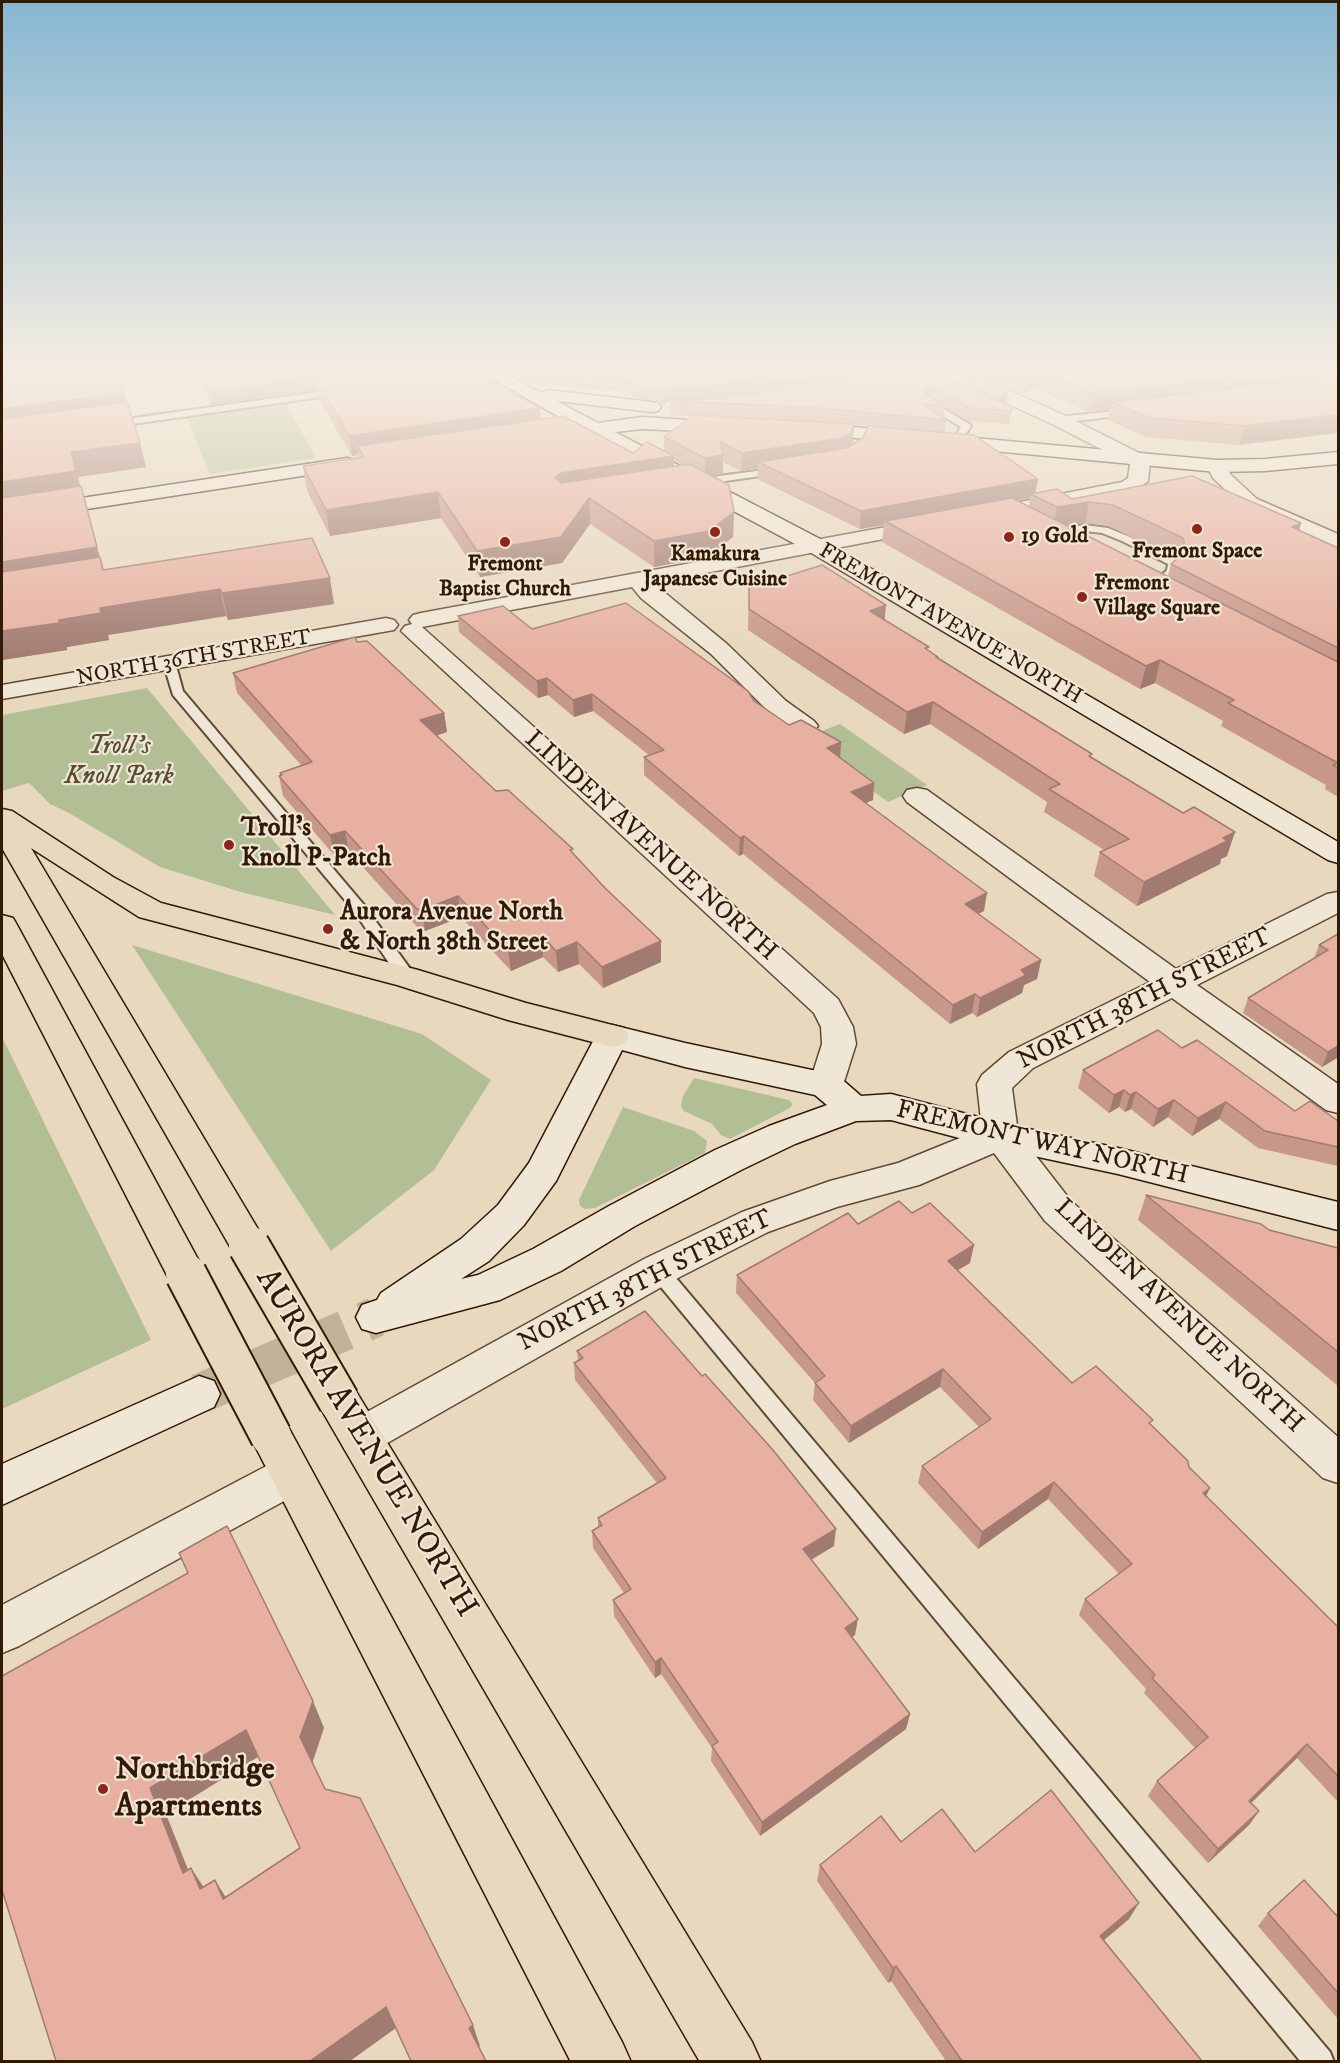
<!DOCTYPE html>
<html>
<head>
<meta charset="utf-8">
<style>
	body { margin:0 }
	#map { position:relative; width:1340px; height:2063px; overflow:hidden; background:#e8d8be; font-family:"IM FELL DW Pica",serif }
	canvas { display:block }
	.frame { position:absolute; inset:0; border:3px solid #311b06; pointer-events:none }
</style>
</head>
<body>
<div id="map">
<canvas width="1340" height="2063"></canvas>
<div class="frame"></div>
</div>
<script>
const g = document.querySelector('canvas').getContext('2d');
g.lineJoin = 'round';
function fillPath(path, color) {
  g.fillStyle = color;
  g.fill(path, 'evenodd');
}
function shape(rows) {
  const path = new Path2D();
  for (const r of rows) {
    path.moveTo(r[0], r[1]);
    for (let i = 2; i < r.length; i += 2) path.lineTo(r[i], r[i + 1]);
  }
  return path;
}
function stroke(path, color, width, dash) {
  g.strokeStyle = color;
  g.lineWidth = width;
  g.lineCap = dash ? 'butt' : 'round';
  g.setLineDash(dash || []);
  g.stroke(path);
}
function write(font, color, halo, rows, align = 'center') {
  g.font = font + ' "IM FELL DW Pica",serif';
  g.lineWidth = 4.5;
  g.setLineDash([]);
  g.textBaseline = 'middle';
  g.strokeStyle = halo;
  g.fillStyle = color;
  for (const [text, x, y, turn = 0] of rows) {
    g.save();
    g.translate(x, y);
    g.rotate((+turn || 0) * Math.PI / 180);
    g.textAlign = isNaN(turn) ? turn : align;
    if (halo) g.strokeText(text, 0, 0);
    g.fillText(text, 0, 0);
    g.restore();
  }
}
fillPath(shape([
	[286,403,316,458,210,474,187,417],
	[147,688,232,790,335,915,241,892,160,867,69,813,50,804,29,783,2,791,2,715],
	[840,724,927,785,888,802,801,739],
	[132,945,422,1034,491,1080,434,1170,331,1251],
	[2,1037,151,1340,2,1409],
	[694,1078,789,1100,793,1104,790,1108,730,1139,721,1135,712,1124,684,1111,681,1106,683,1096],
	[623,1107,694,1131,707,1141,705,1153,595,1208,585,1209,580,1206,579,1200]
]), '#b2bf95');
stroke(shape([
	[199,1394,376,1317]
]), '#c3b299', 40, [40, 20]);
const lane = shape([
	[339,389,343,392,342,394,112,427,107,424,112,421,339,389],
	[925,401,931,401,969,424,971,426,959,445,951,443,961,427,925,405,925,401],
	[1132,409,1137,412,1135,414,1059,423,1054,420,1059,417,1132,409],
	[779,468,784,471,782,473,697,485,692,482,697,479,779,468],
	[1085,525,1108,528,1130,537,1177,561,1179,571,1167,582,1159,582,1157,580,1167,570,1168,564,1122,541,1102,533,1085,531,1055,536,1050,533,1055,530,1085,525],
	[169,658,175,662,183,691,364,905,413,973,415,977,413,981,401,981,354,911,173,695,163,662,169,658],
	[658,1262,665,1265,1330,2052,1334,2062,1301,2062,651,1275,648,1270,651,1265,658,1262]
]);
const street = shape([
	[947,373,970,373,1066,416,1147,457,1150,461,1148,481,1135,491,1128,493,1027,512,1020,510,1017,506,1020,502,1122,482,1128,478,1130,464,1052,424,949,377,947,373],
	[1217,460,1224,462,1231,475,1257,499,1338,534,1338,548,1243,507,1213,478,1207,466,1210,462,1217,460],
	[929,519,936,521,939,525,936,529,653,583,727,644,786,701,814,721,818,726,814,731,805,734,796,731,768,711,711,654,641,598,632,587,422,627,838,999,853,1027,856,1044,843,1085,838,1094,826,1097,814,1094,809,1085,822,1044,821,1027,814,1013,401,631,405,626,412,624,409,620,413,615,421,613,929,519],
	[386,618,394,620,398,625,394,630,2,699,2,685,386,618],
	[917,788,927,790,1176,969,1327,894,1338,892,1338,913,1197,985,1338,1084,1338,1113,1326,1110,1172,998,1033,1068,1012,1088,1018,1133,1071,1201,1338,1437,1338,1483,1323,1478,1045,1221,994,1153,919,1185,837,1207,768,1232,672,1281,375,1450,360,1456,345,1450,339,1437,345,1424,644,1259,742,1212,830,1181,898,1163,982,1129,977,1084,982,1075,1009,1052,1150,982,907,802,903,796,907,790,917,788],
	[291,1455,306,1461,313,1475,306,1489,19,1646,2,1653,2,1605,276,1461,291,1455]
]);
const secondary = shape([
	[482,373,504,373,541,393,548,390,652,402,658,403,661,407,658,411,652,412,557,401,598,423,642,417,735,423,737,427,735,431,728,433,642,429,615,432,824,541,1338,842,1338,863,1328,860,808,551,592,435,543,441,536,439,534,435,536,431,575,426,482,373],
	[809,423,1217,460,1265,459,1338,452,1338,464,1265,471,1217,472,802,433,800,429,802,425,809,423],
	[347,458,354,460,357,464,354,468,2,522,2,510,347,458],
	[612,1025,685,1043,826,1073,838,1076,861,1096,891,1094,1001,1123,1118,1148,1338,1202,1338,1230,1118,1174,1001,1149,891,1120,856,1121,795,1144,741,1170,635,1226,561,1271,500,1300,376,1333,362,1329,356,1317,362,1305,377,1300,381,1293,461,1239,498,1205,529,1163,600,1028,612,1025],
	[622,1050,685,1067,815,1095,827,1105,769,1126,715,1150,609,1206,533,1249,478,1275,461,1279,489,1261,524,1225,556,1181,622,1050],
	[199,1376,214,1381,220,1394,214,1407,2,1505,2,1464,199,1376]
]);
const highway = shape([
	[2,809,12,811,113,877,161,903,418,970,526,1003,624,1028,629,1036,624,1044,612,1047,508,1020,397,985,139,917,31,848,268,1246,262,1257,249,1261,236,1257,2,848,2,809],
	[2,915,13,918,17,925,200,1263,205,1274,200,1285,186,1290,172,1285,2,954,2,915],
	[339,1383,354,1388,752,2042,761,2062,700,2062,324,1414,318,1401,324,1388,339,1383],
	[271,1417,286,1423,622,2042,631,2062,571,2062,250,1436,256,1423,271,1417]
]);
stroke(lane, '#5f4a34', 4);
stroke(street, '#5f4a34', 3);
stroke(secondary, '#311b06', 3);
stroke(highway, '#311b06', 3);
fillPath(lane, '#f0e6d5');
fillPath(street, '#f0e6d5');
fillPath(secondary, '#f0e6d5');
fillPath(highway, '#e8d8be');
const highwayBridge = shape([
	[249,1246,339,1401],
	[186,1274,271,1436]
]);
stroke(highwayBridge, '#311b06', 44, []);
stroke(highwayBridge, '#e8d8be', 40);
fillPath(shape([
	[2,373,124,393,146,467,78,477,103,570,334,604,228,620,226,616,108,635,109,640,67,647,67,650,2,660],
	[198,373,473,373,540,408,540,419,633,453,664,451,664,437,693,416,670,415,670,401,962,384,963,373,966,373,1006,405,1012,407,1009,424,968,421,945,407,944,418,946,420,944,433,1038,479,1035,493,1072,499,1301,523,1299,530,1338,548,1338,797,1325,789,1326,785,1221,726,1223,721,1155,683,1140,689,882,542,884,525,860,529,757,479,758,468,741,471,723,462,723,474,711,476,734,512,733,537,708,557,654,567,590,524,562,563,480,577,441,518,330,536,307,491,303,466,359,458,358,455,352,456,319,399,317,390,211,405],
	[740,418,805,421,817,422],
	[854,425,868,426,863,438,851,445,853,442],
	[674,460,683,465,674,466],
	[1030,498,1029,506,1017,500],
	[1085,523,1108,526,1177,559,1171,564,1168,576,1068,525],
	[509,373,885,373,724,397,673,401,667,402,663,406,658,401,637,398,626,392,530,384],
	[976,373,1338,373,1239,445,1146,437,1108,420,1110,409,1088,412,1034,388,1023,394],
	[749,588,885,620,928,651,938,659,1092,754,1091,757,1227,856,1221,859,1220,864,1137,906,1094,876,1100,852,1104,850,1044,812,1047,802,930,724,904,734,748,630],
	[458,616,532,629,754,701,789,725,841,742,840,758,874,783,873,800,866,803,984,911,978,914,1041,960,1037,979,1024,985,1022,993,977,1017,972,1013,950,1024,743,854,739,856,644,775,644,757,649,755,593,711,574,717,548,695,538,698,459,632],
	[357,642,444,713,447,732,436,736,496,791,573,854,605,888,661,941,661,962,603,988,579,964,558,972,543,957,511,971,461,917,425,931,420,930,349,852,334,855,283,796,279,776,280,775,280,773,301,765,237,693,233,673],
	[1338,934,1338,1059,1337,1058,1322,1067,1243,1013,1248,998,1314,958,1319,945],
	[1182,1048,1295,1111,1338,1121,1338,1166,1258,1148,1219,1119,1192,1136,1168,1117,1153,1127,1131,1109,1125,1112,1119,1107,1109,1113,1078,1088,1083,1070],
	[1146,1195,1269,1230,1338,1248,1338,1386,1138,1220],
	[912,1213,970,1263,958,1270,1072,1383,1151,1425,1189,1467,1206,1496,1338,1627,1338,1802,1297,1758,1251,1803,1259,1811,1249,1825,1208,1863,1148,1796,1157,1781,1195,1748,1144,1693,1146,1689,1079,1615,1085,1599,1119,1574,1048,1499,978,1549,918,1483,922,1466,979,1427,940,1387,849,1443,813,1400,815,1383,736,1293,737,1275,858,1224],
	[577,1351,834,1546,812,1559,855,1635,851,1637,910,1714,906,1729,760,1836,711,1761,712,1748,661,1674,655,1678,614,1616,613,1600,624,1593,593,1548,592,1531,598,1528,598,1518,657,1483,575,1380,574,1363,578,1360],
	[901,1842,975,1852,1129,1919,1104,1940,1202,2061,946,2061,891,1981,888,1983,817,1881,820,1865],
	[1268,1913,1338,1917,1338,2019,1258,1926]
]), '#c7978a');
fillPath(shape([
	[344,373,435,373,316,380,317,390,211,405,209,392],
	[800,373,885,373,724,397,673,401,667,402,663,406,663,393,667,389],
	[1031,373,1037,373,1034,388,1023,394,1026,377],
	[1280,373,1338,373,1338,384,1112,402,1110,409,1088,412,1091,393],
	[925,386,933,386,931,399,923,399],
	[1008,392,1006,405,996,400],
	[124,393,129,416,2,435,2,409],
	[540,408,541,428,357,446,358,455,352,456,349,436],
	[1338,415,1338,433,1239,445,1244,426],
	[854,424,853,442,849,451,758,462,758,468,741,471,742,453],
	[140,443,146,467,78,477,71,452],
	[723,455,723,474,705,476,705,458],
	[674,456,674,481,556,502,555,477,561,473],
	[76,471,104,573,2,591,2,482],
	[1038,479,1035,496,1031,494,1030,498,889,524,885,521,884,525,860,529,861,511],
	[438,492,441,518,330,536,326,510],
	[589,498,590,524,562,563,480,577,477,551],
	[1089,502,1085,523,1053,528,1057,507],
	[734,512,733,537,708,557,654,567,654,541],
	[1301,523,1295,544,1292,527],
	[330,578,334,604,228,620,222,593],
	[220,589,226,616,108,635,109,640,67,647,67,650,2,660,2,631,59,620,100,608],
	[886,605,884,627,870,611],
	[1160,660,1155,683,1140,689,1146,666],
	[547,678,548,695,538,698,537,681],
	[592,694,593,711,574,717,573,700],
	[933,702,930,724,904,734,907,712],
	[444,713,447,732,422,740,420,720],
	[841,742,840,760,827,748],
	[874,783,873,800,850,809,851,792],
	[345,831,349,852,334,855,330,835],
	[1235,832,1227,856,1221,859,1220,864,1137,906,1144,882],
	[744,836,743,854,739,856,740,838],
	[987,893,984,911,962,922,965,904],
	[458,896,461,917,425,931,422,910],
	[542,936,543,957,511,971,508,950],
	[661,941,661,962,603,988,602,967],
	[577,942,579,964,558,972,556,951],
	[1041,960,1037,979,1024,985,1022,993,977,1017,980,998,1021,970],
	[975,994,972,1013,950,1024,953,1005],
	[1338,1046,1338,1055,1337,1058,1322,1067,1328,1052],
	[1124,1090,1119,1107,1109,1113,1114,1095],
	[1136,1092,1131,1109,1125,1112,1130,1095],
	[1174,1100,1168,1117,1153,1127,1158,1109],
	[1226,1102,1219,1119,1192,1136,1198,1118],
	[974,1245,970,1263,944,1278,948,1261],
	[943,1369,940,1387,849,1443,851,1426],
	[1054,1482,1048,1499,978,1549,982,1532],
	[1210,1488,1202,1505,1203,1493],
	[836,1529,834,1546,801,1566,803,1549],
	[858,1619,855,1635,842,1644,845,1628],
	[661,1658,661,1674,655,1678,655,1662],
	[313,1701,324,1728,312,1764,300,1737],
	[910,1714,906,1729,760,1836,762,1822],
	[246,1730,258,1757,166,1814,199,1897,183,1873,150,1788],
	[1307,1744,1297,1758,1239,1815,1249,1801],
	[1259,1811,1249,1825,1208,1863,1218,1849],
	[191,1868,207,1892,200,1889],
	[215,1880,230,1904,223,1899],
	[1139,1903,1129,1919,1091,1951,1100,1936],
	[896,1966,891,1981,888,1983,893,1968],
	[386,2007,396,2028,350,2061,310,2061],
	[473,2025,480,2046,476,2049,469,2028]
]), '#a27b70');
const building = shape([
	[2,373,117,373,124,393,2,409,2,373],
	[200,373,344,373,209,392,200,373],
	[361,373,473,373,540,408,349,436,316,380,361,373],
	[547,373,800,373,724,384,673,388,667,389,663,393,658,388,637,386,626,380,547,373],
	[890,373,938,373,994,399,965,373,966,373,1008,392,996,400,1012,407,1011,411,970,408,933,386,925,386,925,394,945,406,923,404,946,420,806,407,670,401,725,398,890,373],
	[1019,373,1031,373,1026,377,1019,373],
	[1045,373,1280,373,1091,393,1045,373],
	[1338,377,1338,415,1244,426,1150,418,1112,402,1338,377],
	[127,402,140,443,71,452,76,471,2,482,2,419,127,402],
	[693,415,854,424,851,433,843,438,742,453,721,442,723,455,705,458,664,437,693,415],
	[563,416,633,453,647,442,674,456,561,473,555,477,561,483,689,464,729,485,734,512,709,531,654,541,589,498,561,537,477,551,438,492,326,510,303,466,364,457,357,446,563,416],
	[868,426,974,435,1038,479,861,511,758,462,847,448,863,438,868,426],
	[1192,476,1301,523,1292,527,1338,548,1338,648,1171,564,1186,551,1183,538,1113,505,1089,502,1057,507,1031,494,1057,489,1072,499,1192,476],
	[81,486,97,547,2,562,2,498,81,486],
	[1012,498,1338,662,1338,768,1333,765,1338,763,1228,703,1234,700,1160,660,1146,666,885,521,1012,498],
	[312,538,330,578,222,593,220,589,100,608,101,613,59,620,59,623,2,631,2,572,100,557,103,570,312,538],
	[822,565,886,605,870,611,929,647,925,648,938,657,936,657,1092,754,1089,756,1183,813,1194,807,1235,832,1223,838,1227,841,1144,882,1100,852,1129,839,1049,789,1060,784,933,702,907,712,749,609,749,588,822,565],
	[626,603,748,691,754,701,789,725,801,720,841,742,827,748,874,783,851,792,987,893,965,904,1041,960,1021,970,1026,975,980,998,975,994,953,1005,744,836,740,838,644,757,664,750,592,694,573,700,547,678,537,681,458,616,503,606,532,629,626,603],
	[355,637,357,642,367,641,444,713,420,720,496,791,508,790,573,849,570,850,605,888,661,941,602,967,577,942,556,951,542,936,508,950,458,896,422,910,417,909,345,831,330,835,279,776,282,775,280,773,312,762,233,673,355,637],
	[1338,934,1338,1046,1328,1052,1248,998,1328,950,1319,945,1338,934],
	[1158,1030,1182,1048,1197,1040,1295,1111,1310,1101,1338,1121,1338,1147,1265,1131,1226,1102,1198,1118,1174,1100,1158,1109,1136,1092,1130,1095,1124,1090,1114,1095,1083,1070,1158,1030],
	[1146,1195,1261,1224,1269,1230,1338,1248,1338,1352,1146,1195],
	[899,1201,912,1213,930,1203,974,1245,948,1261,1072,1383,1096,1366,1153,1420,1149,1423,1188,1461,1189,1467,1210,1488,1203,1493,1338,1627,1338,1776,1307,1744,1249,1801,1259,1811,1218,1849,1157,1781,1208,1737,1152,1678,1155,1675,1085,1599,1132,1564,1054,1482,982,1532,922,1466,991,1419,943,1369,851,1426,815,1383,825,1376,737,1275,848,1213,858,1224,899,1201],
	[645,1311,702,1376,705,1374,773,1450,836,1529,803,1549,858,1619,845,1628,910,1714,762,1822,712,1746,718,1742,661,1658,655,1662,613,1600,631,1589,592,1531,602,1525,598,1518,666,1478,574,1363,583,1358,577,1351,645,1311],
	[227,1526,313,1701,300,1737,325,1789,360,1798,473,2025,469,2028,486,2061,411,2061,386,2007,310,2061,56,2061,2,1890,2,1676,188,1573,179,1553,227,1526],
	[246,1730,300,1848,223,1899,215,1880,200,1889,191,1868,183,1873,150,1788,246,1730],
	[1051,1790,1139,1903,1100,1936,1202,2061,962,2061,896,1966,893,1968,820,1865,881,1816,901,1842,942,1809,975,1852,1051,1790],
	[1304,1880,1338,1917,1338,1993,1268,1913,1304,1880]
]);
fillPath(building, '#e7b0a0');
stroke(building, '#a27b70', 1.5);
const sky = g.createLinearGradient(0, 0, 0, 662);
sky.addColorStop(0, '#87b6d2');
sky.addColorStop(0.56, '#f5ede2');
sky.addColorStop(1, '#f5ede200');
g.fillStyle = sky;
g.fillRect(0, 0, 1340, 662);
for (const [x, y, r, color] of [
	[1197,529,6,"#8f2418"],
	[715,532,6,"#8f2418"],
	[1009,537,6,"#8f2418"],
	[505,542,6,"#8f2418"],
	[1082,597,6,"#8f2418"],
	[229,845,6,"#8f2418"],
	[328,929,6,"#8f2418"],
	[103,1789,6,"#8f2418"]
]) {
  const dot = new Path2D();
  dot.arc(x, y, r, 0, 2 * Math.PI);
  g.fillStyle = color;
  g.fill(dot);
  stroke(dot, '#f0e6d5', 2);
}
write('bold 22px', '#311b06', '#f0e6d5', [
	["19 Gold",1021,537,"left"],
	["Fremont Space",1197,552],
	["Kamakura",715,555],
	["Japanese Cuisine",715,580],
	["Fremont",505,565],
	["Baptist Church",505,590],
	["Fremont",1094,584,"left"],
	["Village Square",1094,609,"left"]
]);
write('22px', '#311b06', '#f0e6d5', [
	["FREMONT AVENUE NORTH",950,625,30],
	["NORTH 36TH STREET",194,659,-10]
]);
write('italic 26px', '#584c31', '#f0e6d5', [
	["Troll's",119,748],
	["Knoll Park",119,778]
]);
write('bold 26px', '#311b06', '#f0e6d5', [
	["Troll's",241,830],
	["Knoll P-Patch",241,860],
	["Aurora Avenue North",340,914],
	["& North 38th Street",340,944]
], 'left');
write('26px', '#311b06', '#f0e6d5', [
	["LINDEN AVENUE NORTH",650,847,42],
	["NORTH 38TH STREET",1145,1000,-27],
	["FREMONT WAY NORTH",1042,1144,13],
	["NORTH 38TH STREET",646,1282,-27],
	["LINDEN AVENUE NORTH",1178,1317,43]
]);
write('32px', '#311b06', '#f0e6d5', [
	["AURORA AVENUE NORTH",365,1444,59]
]);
write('bold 32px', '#311b06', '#f0e6d5', [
	["Northbridge",115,1771],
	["Apartments",115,1808]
], 'left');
</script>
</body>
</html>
